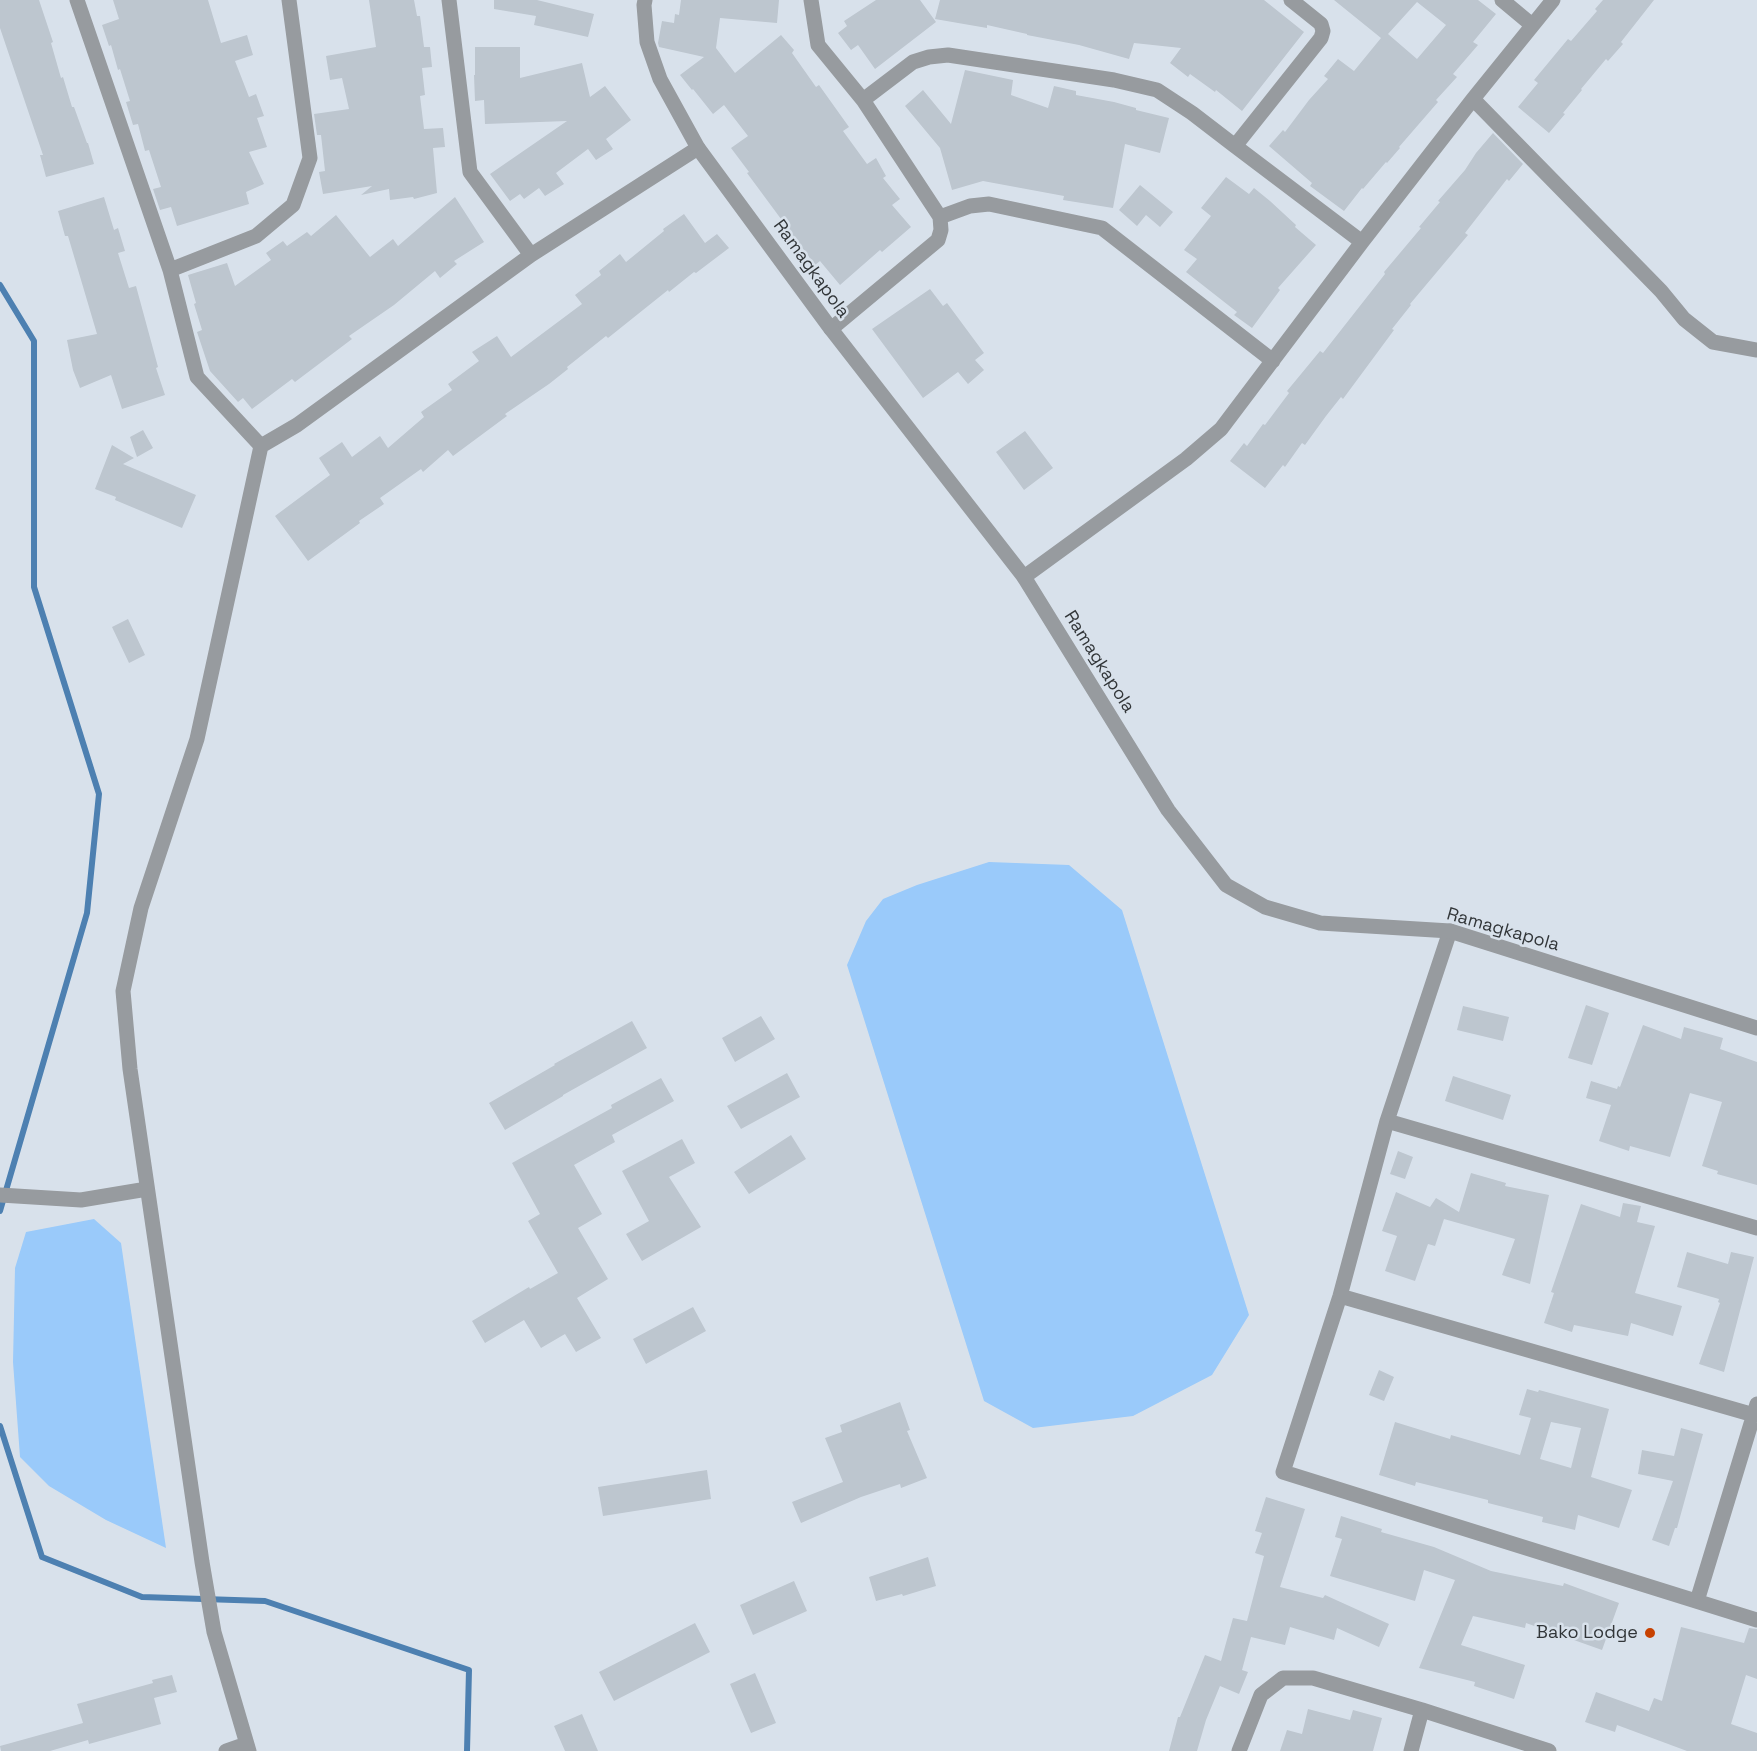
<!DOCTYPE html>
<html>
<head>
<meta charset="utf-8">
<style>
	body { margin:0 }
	canvas { display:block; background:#d8e1eb }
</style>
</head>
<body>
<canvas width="1757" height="1751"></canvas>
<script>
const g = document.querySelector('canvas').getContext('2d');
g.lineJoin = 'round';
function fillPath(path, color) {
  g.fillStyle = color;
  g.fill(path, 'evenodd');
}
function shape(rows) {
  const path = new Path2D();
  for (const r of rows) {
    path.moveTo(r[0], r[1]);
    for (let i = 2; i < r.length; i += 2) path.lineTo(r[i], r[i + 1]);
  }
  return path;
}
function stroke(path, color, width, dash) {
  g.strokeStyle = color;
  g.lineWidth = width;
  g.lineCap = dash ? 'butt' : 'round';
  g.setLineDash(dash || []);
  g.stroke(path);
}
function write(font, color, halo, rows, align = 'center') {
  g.font = font + ' "Space Grotesk",sans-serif';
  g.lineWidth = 5;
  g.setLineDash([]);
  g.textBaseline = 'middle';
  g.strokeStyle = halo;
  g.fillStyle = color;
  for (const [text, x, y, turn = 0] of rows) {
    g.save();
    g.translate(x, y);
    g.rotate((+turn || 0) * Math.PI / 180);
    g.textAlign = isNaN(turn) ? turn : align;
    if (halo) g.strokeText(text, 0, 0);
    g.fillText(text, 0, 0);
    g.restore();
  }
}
fillPath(shape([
	[989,862,1069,865,1122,910,1249,1315,1212,1375,1133,1416,1033,1428,984,1401,847,965,866,921,883,899,917,885],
	[94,1219,121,1243,166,1548,106,1520,49,1486,20,1457,13,1362,15,1268,26,1232]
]), '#9acafa');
stroke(shape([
	[0,285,34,341,34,587,99,794,87,913,0,1211],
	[0,1426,42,1557,142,1597,265,1601,469,1670,467,1751]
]), '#4d80b1', 6);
fillPath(shape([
	[0,0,39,0,53,42,51,43,61,78,63,77,72,107,74,107,87,143,88,143,94,164,46,177,40,155,43,155,0,28],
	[113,0,208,0,221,43,247,35,253,55,235,61,249,97,256,94,264,116,257,118,267,147,249,152,264,184,246,192,249,204,177,226,171,207,160,210,153,189,161,187,149,150,145,151,138,124,133,125,126,102,130,101,120,69,118,70,111,45,109,46,102,25,119,19],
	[369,0,414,0,417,16,420,16,424,47,430,47,432,67,422,68,425,95,420,96,424,129,443,128,445,147,433,148,437,193,414,199,413,197,390,200,389,189,361,195,372,186,323,194,319,172,325,171,321,135,317,135,314,114,349,109,342,78,330,80,326,56,376,47],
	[494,0,537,0,594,14,588,37,534,25,536,16,494,9],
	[681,0,779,0,777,23,720,18,716,48,735,73,781,35,794,50,792,53,816,87,819,85,849,127,843,131,867,164,876,158,886,176,883,178,900,199,892,205,911,227,882,252,880,250,840,285,820,261,815,265,747,173,749,172,731,148,748,136,724,105,713,114,693,89,692,90,680,75,704,57,659,47,658,43,662,21,674,23,675,14,679,15],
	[876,0,920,0,936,22,875,69,858,45,851,50,838,33,847,26,844,21],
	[940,0,1264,0,1304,32,1242,111,1216,90,1215,92,1190,74,1188,77,1170,63,1181,48,1134,43,1129,59,1079,45,1027,35,1027,34,987,25,987,28,935,19],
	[1334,0,1478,0,1496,14,1473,42,1478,45,1453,74,1457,77,1436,100,1438,102,1399,147,1400,148,1387,163,1386,162,1363,189,1362,188,1344,211,1310,186,1312,183,1269,146,1283,130,1285,132,1309,100,1328,79,1324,76,1338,59,1354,71,1381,38],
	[1417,2,1446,25,1417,59,1388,34],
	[1603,0,1654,0,1621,42,1623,44,1608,61,1606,59,1581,89,1582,90,1563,113,1565,114,1549,133,1518,107,1538,83,1534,80,1568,39,1571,41,1597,11,1595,9],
	[475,47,520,47,520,78,582,63,590,97,605,86,631,120,606,139,613,149,596,160,588,149,556,173,564,184,545,196,539,188,524,199,520,194,510,201,490,174,567,121,485,124,484,100,475,101,474,75,475,75],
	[965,70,1013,80,1011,95,1048,108,1054,86,1076,91,1076,95,1114,102,1136,108,1136,110,1169,118,1160,153,1125,144,1113,208,1063,200,1064,196,983,181,952,190,940,148,905,106,923,90,951,124],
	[1493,133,1523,164,1509,181,1507,179,1465,233,1468,235,1410,304,1411,305,1392,329,1394,330,1343,399,1341,397,1326,416,1305,445,1302,443,1285,467,1283,465,1265,488,1230,461,1244,443,1247,446,1263,424,1265,425,1289,393,1287,391,1320,351,1323,353,1385,274,1384,272,1421,228,1419,227,1440,202,1438,201,1465,170,1476,153],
	[1226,177,1249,194,1254,188,1270,201,1296,225,1295,227,1316,245,1278,288,1280,290,1252,328,1234,315,1237,312,1186,272,1197,259,1184,250,1211,216,1201,208],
	[1140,185,1173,212,1160,227,1146,215,1137,226,1119,210],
	[104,197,114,230,118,228,125,251,118,253,129,288,136,286,158,367,156,368,165,395,122,409,111,375,80,388,73,370,67,340,97,334,68,236,65,236,58,211],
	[455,197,484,242,454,261,457,264,440,278,435,271,394,305,349,336,352,339,295,382,292,379,252,409,243,398,238,402,210,371,197,332,202,330,194,304,196,303,188,275,227,263,235,286,271,260,266,253,283,241,287,246,307,232,311,236,336,215,370,257,393,239,398,246],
	[684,214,705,243,717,234,729,248,696,273,694,272,669,292,668,290,608,338,606,336,567,367,568,369,549,384,505,414,507,416,453,456,448,450,423,472,421,469,380,498,384,504,359,521,360,523,308,561,275,516,330,475,319,458,342,442,352,457,380,436,388,448,424,417,421,412,452,390,448,384,479,361,472,352,497,336,511,357,582,304,575,295,601,275,599,271,620,254,626,262,664,231,663,229],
	[930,289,943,306,947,303,984,353,975,360,984,370,968,384,958,372,923,398,872,329],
	[143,430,153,448,137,457,130,437],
	[1025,431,1053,468,1024,490,996,452],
	[112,445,134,458,123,464,196,495,182,528,115,500,116,497,95,489],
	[128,619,145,655,129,663,112,627],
	[1586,1005,1609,1013,1592,1065,1568,1058],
	[1463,1006,1509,1017,1503,1041,1457,1030],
	[761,1016,775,1039,735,1062,722,1038],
	[632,1021,647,1048,563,1095,563,1096,505,1130,489,1103,555,1065,554,1064],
	[1643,1025,1681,1039,1684,1027,1723,1038,1720,1049,1757,1062,1757,1185,1717,1174,1718,1171,1702,1166,1722,1102,1690,1093,1670,1157,1630,1146,1629,1151,1599,1141,1611,1105,1586,1098,1591,1081,1617,1089,1618,1086,1620,1087],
	[787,1073,800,1097,741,1129,727,1106],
	[1453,1076,1511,1095,1503,1120,1445,1101],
	[661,1078,674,1101,612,1135,615,1142,574,1165,602,1214,578,1228,608,1279,577,1298,601,1338,576,1352,565,1334,541,1348,524,1320,485,1343,472,1321,529,1287,530,1289,558,1273,528,1221,540,1214,512,1163,612,1108,611,1105],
	[791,1135,806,1159,749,1194,734,1172],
	[682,1139,695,1163,669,1177,701,1227,642,1261,626,1234,649,1221,622,1171],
	[1398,1151,1413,1157,1405,1179,1390,1174],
	[1471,1173,1506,1183,1505,1186,1549,1195,1530,1284,1502,1275,1515,1239,1444,1219,1435,1246,1428,1244,1415,1281,1385,1271,1397,1236,1382,1231,1396,1192,1430,1207,1436,1198,1459,1212],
	[1623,1203,1641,1206,1637,1222,1655,1226,1635,1293,1682,1306,1673,1336,1631,1323,1628,1336,1574,1325,1572,1332,1544,1323,1554,1293,1551,1292,1581,1204,1620,1217],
	[1687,1252,1728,1264,1731,1252,1754,1257,1724,1372,1699,1364,1720,1303,1718,1302,1719,1299,1677,1287],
	[693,1307,706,1331,646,1364,633,1339],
	[1379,1370,1394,1377,1384,1401,1369,1395],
	[1527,1389,1538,1392,1539,1390,1609,1409,1591,1477,1632,1490,1619,1528,1578,1515,1575,1530,1542,1522,1543,1517,1488,1503,1488,1500,1416,1482,1415,1486,1379,1475,1395,1422,1450,1439,1451,1435,1520,1455,1531,1418,1519,1415],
	[1551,1422,1581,1428,1571,1468,1540,1459],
	[900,1402,910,1430,907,1431,927,1478,901,1488,900,1484,861,1497,801,1523,792,1502,843,1482,825,1438,842,1432,840,1425],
	[1681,1428,1703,1434,1677,1528,1675,1528,1669,1546,1652,1540,1673,1481,1638,1474,1642,1450,1674,1456],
	[707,1470,711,1499,603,1516,598,1487],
	[1266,1497,1305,1509,1280,1587,1323,1598,1325,1595,1389,1624,1379,1647,1337,1628,1334,1640,1290,1627,1285,1645,1251,1637,1242,1670,1248,1672,1239,1694,1220,1686,1206,1720,1197,1751,1169,1751,1178,1717,1180,1717,1205,1655,1221,1661,1233,1618,1247,1621,1264,1556,1255,1553,1262,1533,1255,1531],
	[1341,1516,1382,1529,1381,1532,1434,1547,1491,1571,1563,1586,1564,1583,1619,1603,1602,1650,1526,1623,1525,1628,1473,1616,1461,1645,1525,1665,1514,1699,1474,1686,1475,1682,1419,1668,1455,1580,1424,1570,1415,1601,1330,1576,1342,1539,1335,1537],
	[928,1557,936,1586,903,1596,902,1594,876,1601,869,1577],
	[794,1581,807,1611,753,1635,740,1605],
	[695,1623,710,1652,614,1701,599,1672],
	[1681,1627,1744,1643,1749,1628,1757,1629,1757,1679,1746,1675,1731,1724,1757,1733,1757,1751,1687,1751,1617,1725,1615,1732,1585,1722,1596,1692,1649,1711,1654,1698,1662,1701],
	[755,1673,776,1723,751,1733,730,1684],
	[172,1675,177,1692,154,1698,161,1724,89,1744,88,1740,50,1751,1,1751,0,1746,83,1723,77,1704,153,1683,152,1680],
	[1308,1709,1350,1720,1353,1710,1382,1718,1373,1751,1280,1751,1287,1730,1302,1734],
	[582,1714,598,1751,565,1751,554,1726]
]), '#bdc6cf');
stroke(shape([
	[77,0,170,270,197,377,261,446],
	[449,0,470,172,531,255],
	[811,0,818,45,863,100,940,217,941,230,938,240,831,329],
	[1502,0,1532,25],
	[1473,99,1661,291,1684,319,1713,342,1757,350],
	[863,100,913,62,929,57,948,55,1114,80,1157,90,1192,113,1235,146,1321,38,1323,31,1321,24,1291,0],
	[1235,146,1362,242],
	[940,217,970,206,989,204,1102,228,1273,361],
	[170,270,256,236,293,205,310,158,289,0],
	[1024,577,1186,459,1221,429,1362,242,1473,99,1553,0],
	[1387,1121,1450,931],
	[0,1195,81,1200,147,1189],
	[1757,1228,1387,1121,1340,1296,1283,1472,1757,1620],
	[1340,1296,1754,1415],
	[1697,1601,1757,1404],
	[226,1751,246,1744],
	[249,1751,214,1632,202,1562,130,1069,123,991,141,908,197,739,261,446,297,425,531,255,698,148],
	[1239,1751,1261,1695,1283,1678,1313,1678,1422,1710,1549,1751],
	[1411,1751,1422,1710]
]), '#979b9f', 15);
stroke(shape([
	[645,0,644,5,647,42,660,79,698,148,831,329,1024,577,1168,810,1226,885,1265,907,1320,923,1450,931,1757,1028]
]), '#979b9f', 15);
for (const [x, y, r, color] of [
	[1650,1633,6,"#c74100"]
]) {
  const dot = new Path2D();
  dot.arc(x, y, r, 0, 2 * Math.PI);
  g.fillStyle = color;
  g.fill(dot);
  stroke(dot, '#d8e1eb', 2);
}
write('18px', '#323639', '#d8e1eb', [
	["Ramagkapola",811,269,54],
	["Ramagkapola",1099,662,58],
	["Ramagkapola",1503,930,16]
]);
write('18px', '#323639', '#d8e1eb', [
	["Bako Lodge",1638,1633]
], 'right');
</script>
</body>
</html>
